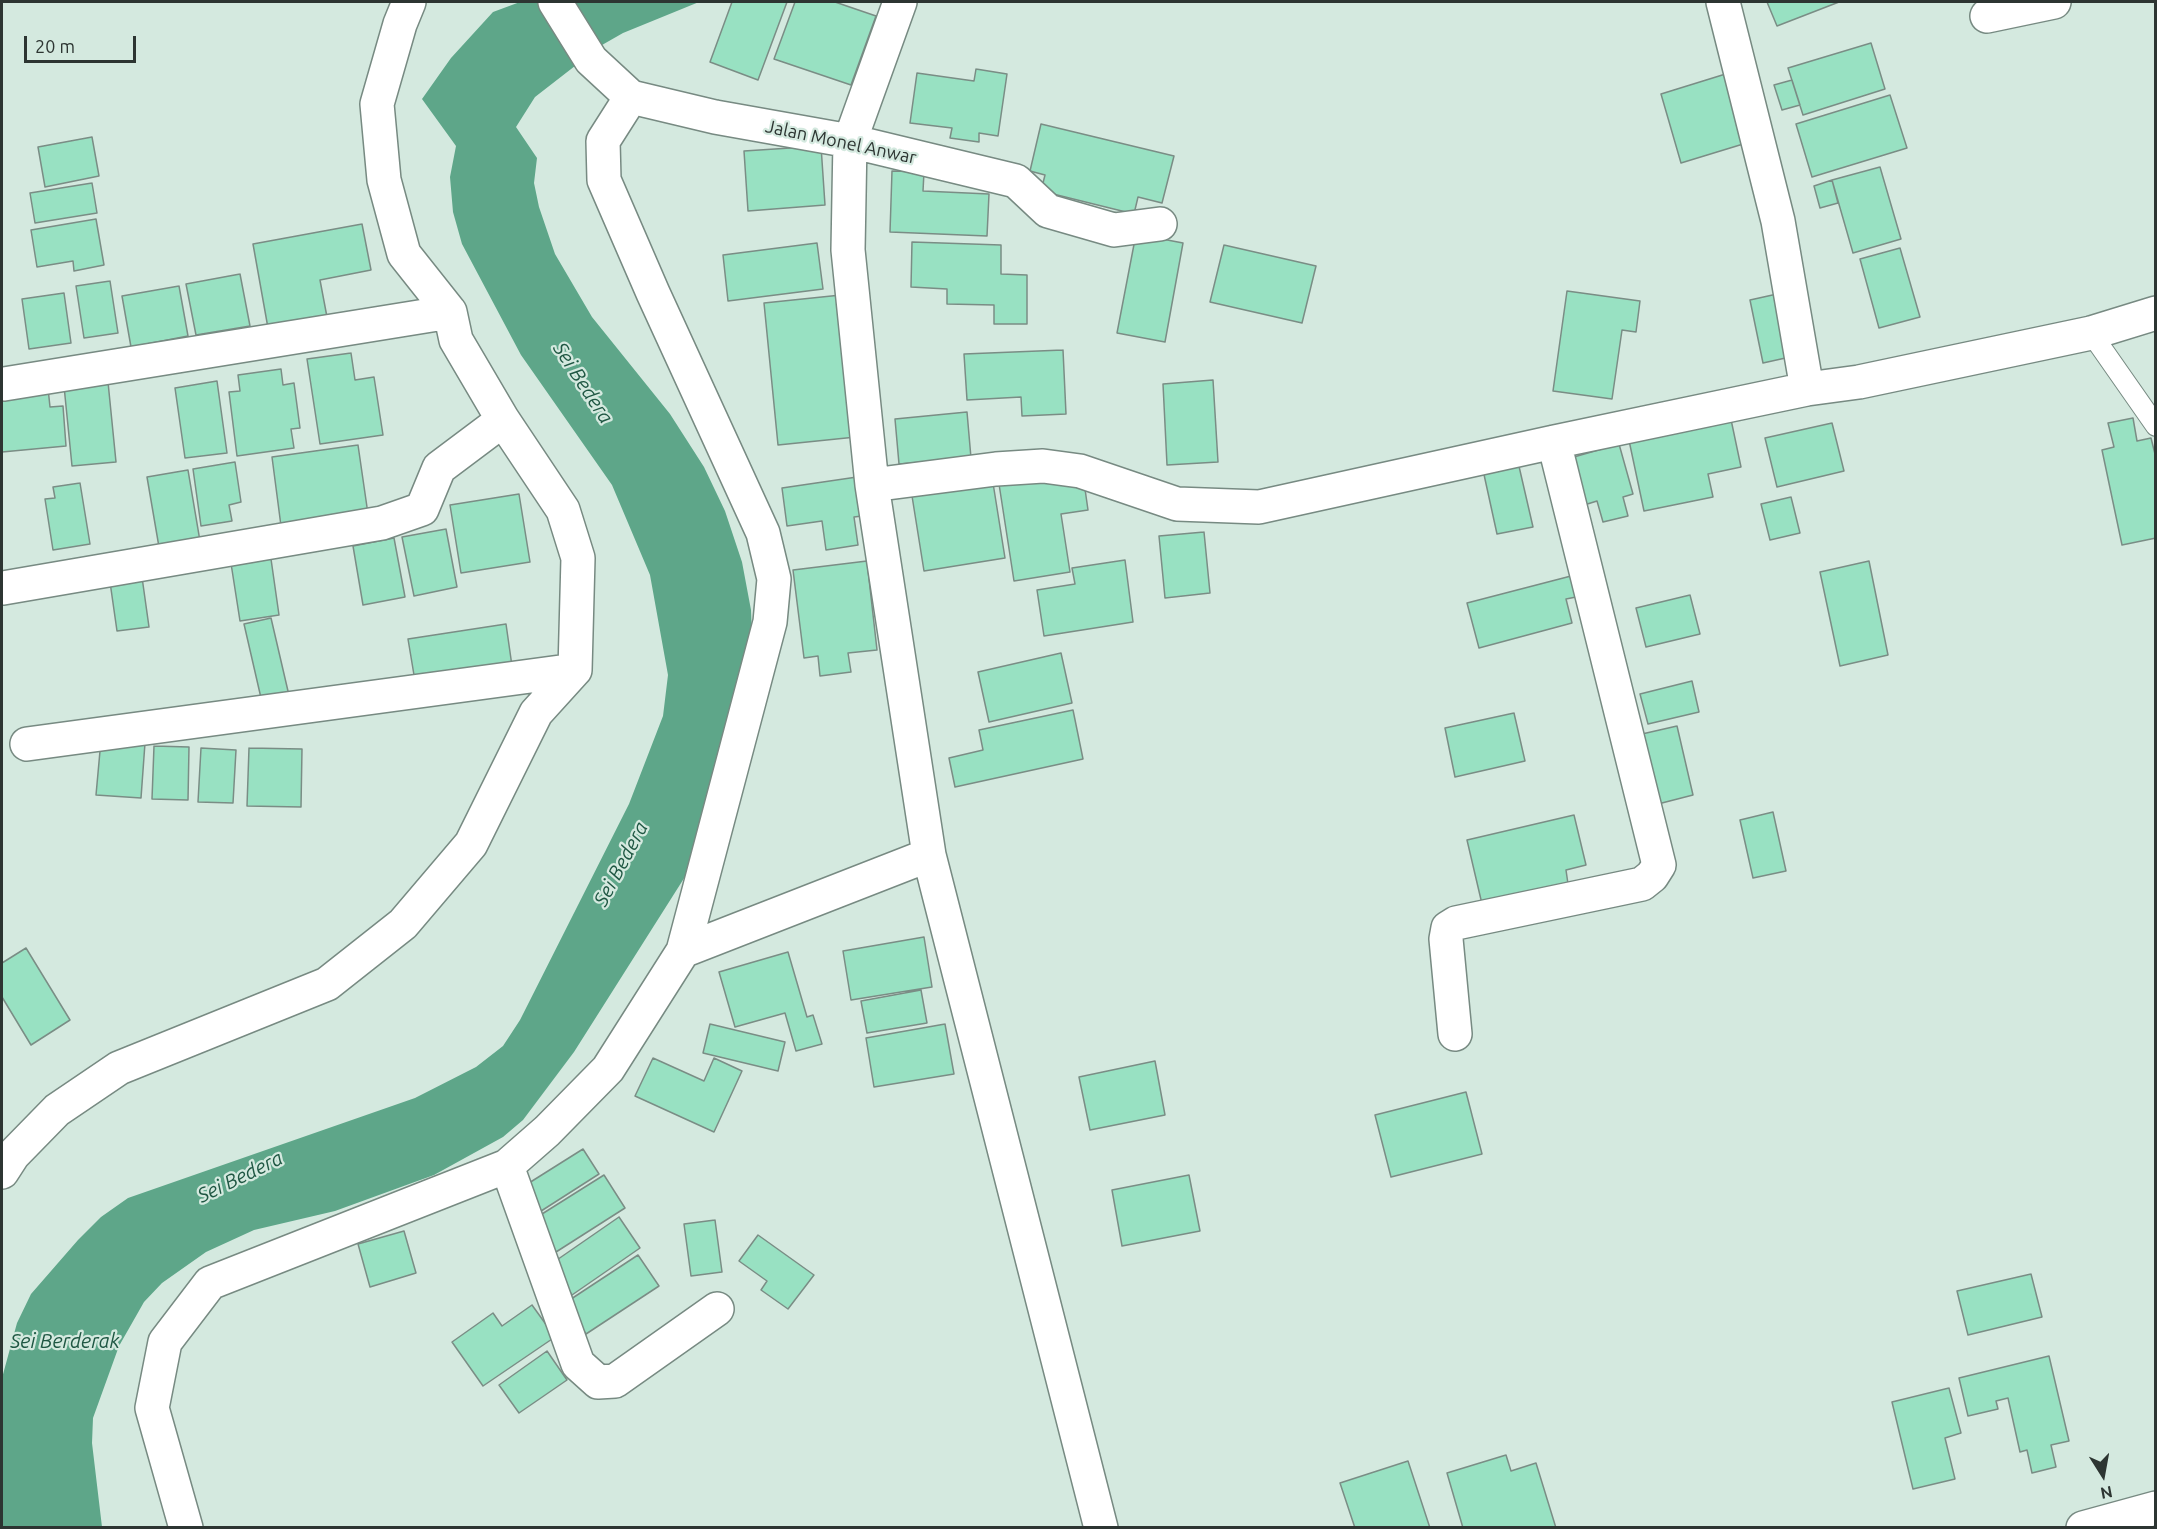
<!DOCTYPE html>
<html>
<head>
<meta charset="utf-8">
<style>
	body { margin:0 }
	#map { position:relative; width:2157px; height:1529px; overflow:hidden; background:#d4e9df; font-family:Ubuntu,sans-serif }
	canvas { display:block }
	.frame { position:absolute; inset:0; border:3px solid #2d3532; pointer-events:none }
	.north { position:absolute; left:2073px; top:1445px; width:60px; height:60px; -webkit-text-stroke:4px #d4e9df; paint-order:stroke; rotate:169deg; font-size:16px; font-weight:700; line-height:24px; text-align:center; color:#2d3532 }
	.north::after { content:''; display:block; margin:auto; width:21px; height:27px; background:#2d3532; clip-path:polygon(50% 0,100% 100%,50% 72%,0 100%) }
	.scale { position:absolute; left:24px; top:36px; width:112px; height:27px; box-sizing:border-box; border:3px solid #2d3532; border-top:0; padding-left:8px; font-size:18px; line-height:21px; white-space:nowrap; color:#2d3532; -webkit-text-stroke:4px #d4e9df; paint-order:stroke }
</style>
</head>
<body>
<div id="map">
<canvas width="2157" height="1529"></canvas>
<div class="frame"></div>
<div class="north">N</div>
<div class="scale">20 m</div>
</div>
<script>
const g = document.querySelector('canvas').getContext('2d');
g.lineJoin = 'round';
function fillPath(path, color) {
  g.fillStyle = color;
  g.fill(path, 'evenodd');
}
function shape(rows) {
  const path = new Path2D();
  for (const r of rows) {
    path.moveTo(r[0], r[1]);
    for (let i = 2; i < r.length; i += 2) path.lineTo(r[i], r[i + 1]);
  }
  return path;
}
function stroke(path, color, width, dash) {
  g.strokeStyle = color;
  g.lineWidth = width;
  g.lineCap = dash ? 'butt' : 'round';
  g.setLineDash(dash || []);
  g.stroke(path);
}
function write(font, color, halo, rows, align = 'center') {
  g.font = font + ' Ubuntu,sans-serif';
  g.lineWidth = 4.5;
  g.setLineDash([]);
  g.textBaseline = 'middle';
  g.strokeStyle = halo;
  g.fillStyle = color;
  for (const [text, x, y, turn = 0] of rows) {
    g.save();
    g.translate(x, y);
    g.rotate((+turn || 0) * Math.PI / 180);
    g.textAlign = isNaN(turn) ? turn : align;
    if (halo) g.strokeText(text, 0, 0);
    g.fillText(text, 0, 0);
    g.restore();
  }
}
fillPath(shape([
	[520,2,699,2,623,33,602,45,535,97,516,127,537,158,534,183,539,207,555,254,592,317,670,414,704,467,725,511,742,562,751,610,752,636,688,872,574,1052,523,1120,503,1137,434,1175,335,1211,254,1230,206,1252,162,1283,144,1302,119,1346,93,1418,92,1443,102,1527,2,1527,2,1378,17,1323,31,1294,78,1240,101,1217,128,1198,415,1098,476,1067,503,1046,520,1020,629,804,663,716,668,675,650,575,612,485,521,355,462,244,453,212,450,177,456,146,422,99,451,58,493,12]
]), '#5ea689');
const building = shape([
	[732,2,787,2,758,80,710,62,732,2],
	[795,2,835,2,876,16,851,85,774,59,795,2],
	[1767,2,1839,2,1777,26,1767,2],
	[1871,43,1885,89,1803,115,1788,68,1871,43],
	[976,69,1007,74,998,136,979,133,979,142,950,138,952,128,910,123,917,73,974,81,976,69],
	[1732,72,1753,141,1681,163,1661,94,1732,72],
	[1792,80,1800,105,1782,110,1774,85,1792,80],
	[1890,95,1907,148,1812,177,1796,124,1890,95],
	[1041,124,1174,156,1162,203,1138,197,1134,214,1041,191,1045,175,1030,171,1041,124],
	[92,137,99,176,45,187,38,147,92,137],
	[821,146,825,205,748,211,744,151,821,146],
	[1880,167,1901,239,1853,253,1832,180,1880,167],
	[892,171,924,172,923,191,989,194,987,236,890,232,892,171],
	[1832,180,1838,203,1820,208,1814,186,1832,180],
	[92,183,97,213,35,223,30,193,92,183],
	[96,219,104,265,74,271,73,261,37,267,31,230,96,219],
	[362,224,371,270,320,280,327,317,268,328,253,244,362,224],
	[1136,234,1183,243,1165,342,1117,333,1136,234],
	[912,242,1001,245,1001,274,1027,275,1027,324,994,324,994,305,947,304,947,289,911,287,912,242],
	[817,243,823,289,728,301,723,255,817,243],
	[1224,245,1316,266,1302,323,1210,302,1224,245],
	[1900,248,1920,317,1879,328,1860,259,1900,248],
	[240,274,250,326,196,335,186,284,240,274],
	[110,281,118,333,84,338,76,286,110,281],
	[179,286,188,336,131,347,122,296,179,286],
	[1567,291,1640,301,1636,332,1622,330,1612,399,1553,391,1567,291],
	[64,293,71,343,29,349,22,299,64,293],
	[1777,294,1790,357,1763,363,1750,300,1777,294],
	[841,295,856,437,778,445,764,303,841,295],
	[1063,350,1066,414,1022,416,1021,397,967,400,964,354,1063,350],
	[351,353,355,380,374,377,383,435,320,444,307,359,351,353],
	[281,369,283,385,294,383,300,428,291,429,294,448,237,456,229,392,240,391,238,375,281,369],
	[1213,380,1218,462,1167,465,1163,384,1213,380],
	[217,381,227,453,185,458,175,388,217,381],
	[108,382,116,462,72,466,64,386,108,382],
	[48,388,50,407,63,406,66,446,2,452,2,392,48,388],
	[1729,410,1741,467,1708,474,1713,497,1644,511,1627,431,1729,410],
	[967,412,971,458,899,464,895,419,967,412],
	[2133,418,2137,441,2151,438,2156,458,2156,538,2122,545,2102,450,2114,447,2108,423,2133,418],
	[1832,423,1844,471,1777,487,1765,438,1832,423],
	[1619,444,1633,494,1623,497,1628,516,1603,522,1597,501,1581,506,1567,459,1619,444],
	[358,445,368,514,281,526,272,457,358,445],
	[235,462,241,502,229,505,232,521,201,526,193,469,235,462],
	[1518,462,1533,527,1497,534,1483,470,1518,462],
	[188,470,200,541,159,547,147,477,188,470],
	[1083,475,1088,510,1061,514,1070,572,1014,581,999,484,1083,475],
	[857,477,862,516,854,517,858,545,826,550,822,521,787,526,782,488,857,477],
	[80,483,90,544,53,550,45,499,55,498,53,487,80,483],
	[993,483,1005,558,924,571,912,496,993,483],
	[519,494,530,562,461,573,450,505,519,494],
	[1791,497,1800,533,1770,540,1761,504,1791,497],
	[446,529,457,587,414,596,402,537,446,529],
	[1204,532,1210,593,1165,598,1159,536,1204,532],
	[394,538,405,597,363,605,353,546,394,538],
	[270,552,279,615,240,621,230,557,270,552],
	[1125,560,1133,622,1044,636,1037,590,1075,584,1072,568,1125,560],
	[867,561,877,650,848,653,851,672,820,676,818,656,804,658,793,570,867,561],
	[1869,561,1888,655,1840,666,1820,572,1869,561],
	[141,570,149,627,117,631,109,575,141,570],
	[1571,576,1576,597,1566,599,1572,623,1479,648,1467,603,1571,576],
	[1690,595,1700,634,1646,647,1636,608,1690,595],
	[271,618,291,704,264,711,244,624,271,618],
	[506,624,512,666,415,681,408,639,506,624],
	[1061,653,1072,703,989,722,978,672,1061,653],
	[1692,681,1699,712,1648,724,1640,694,1692,681],
	[1073,710,1083,759,955,787,949,758,983,750,979,730,1073,710],
	[1514,713,1525,761,1455,777,1445,728,1514,713],
	[1677,726,1693,795,1658,804,1642,734,1677,726],
	[101,740,145,743,141,798,96,795,101,740],
	[154,746,189,747,188,800,152,799,154,746],
	[201,748,236,750,233,803,198,802,201,748],
	[249,748,302,749,301,807,247,806,249,748],
	[1773,812,1786,871,1753,878,1740,820,1773,812],
	[1574,815,1586,865,1566,870,1568,884,1482,904,1467,840,1574,815],
	[924,937,932,987,851,1000,843,951,924,937],
	[26,948,70,1020,31,1045,2,997,2,963,26,948],
	[788,952,807,1017,813,1015,822,1044,796,1051,785,1013,735,1027,719,972,788,952],
	[921,990,927,1023,867,1033,861,1001,921,990],
	[710,1024,785,1042,778,1071,703,1053,710,1024],
	[945,1024,954,1074,874,1087,866,1038,945,1024],
	[653,1058,704,1081,714,1058,742,1071,714,1132,635,1096,653,1058],
	[1155,1061,1165,1115,1090,1130,1079,1077,1155,1061],
	[1466,1092,1482,1154,1391,1177,1375,1115,1466,1092],
	[583,1149,599,1174,538,1213,521,1188,583,1149],
	[604,1175,625,1208,556,1252,534,1219,604,1175],
	[1189,1175,1200,1231,1122,1246,1112,1190,1189,1175],
	[619,1217,640,1248,572,1295,551,1264,619,1217],
	[715,1220,722,1272,691,1276,684,1224,715,1220],
	[404,1231,416,1273,370,1287,358,1244,404,1231],
	[758,1235,814,1275,788,1309,761,1290,767,1281,739,1261,758,1235],
	[638,1255,659,1286,586,1334,565,1303,638,1255],
	[2031,1274,2042,1317,1968,1335,1957,1291,2031,1274],
	[532,1305,555,1337,483,1386,452,1342,493,1313,502,1326,532,1305],
	[547,1351,567,1380,519,1413,499,1385,547,1351],
	[2049,1356,2069,1441,2051,1445,2056,1467,2032,1473,2027,1450,2020,1452,2008,1398,1996,1401,1998,1409,1968,1416,1959,1378,2049,1356],
	[1949,1388,1961,1433,1945,1438,1955,1479,1913,1489,1892,1402,1949,1388],
	[1506,1455,1511,1471,1536,1463,1556,1528,1463,1528,1447,1473,1506,1455],
	[1408,1461,1430,1528,1355,1528,1340,1483,1408,1461]
]);
fillPath(building, '#98e1c2');
stroke(building, '#7a8d85', 1.5);
const service = shape([
	[2091,333,2156,426]
]);
const minor = shape([
	[555,2,591,60,631,97,715,117,850,141,1016,181,1048,211,1114,230,1160,224],
	[900,2,850,141,848,250,872,485,996,469,1043,466,1080,471,1177,504,1259,507,1554,442,1807,389,1859,382,2091,333,2156,313],
	[1723,2,1778,221,1807,389],
	[1987,16,2054,2],
	[4,384,450,312],
	[872,485,929,855,1101,1528],
	[3,588,382,523,422,509,439,468,503,420],
	[27,744,575,670],
	[683,951,929,855],
	[1455,1034,1446,939,1448,928,1456,923,1642,884,1652,876,1659,865,1554,442],
	[507,1166,578,1364,598,1382,615,1381,717,1309],
	[2,1172,13,1155,57,1110,119,1068,327,984,403,924,471,844,536,713,575,670,578,558,563,510,503,420,456,340,450,312,404,254,384,180,377,104,400,24,409,2],
	[186,1528,152,1408,165,1342,210,1283,507,1166,547,1131,608,1069,683,951,770,622,774,579,763,533,653,293,604,180,603,141,631,97]
]);
const tertiary = shape([
	[2083,1528,2156,1508]
]);
stroke(service, '#778a82', 22);
stroke(minor, '#778a82', 36);
stroke(tertiary, '#778a82', 36);
stroke(service, '#fff', 20);
stroke(minor, '#fff', 33);
stroke(tertiary, '#fff', 33);
write('18px', '#2d3532', '#d4e9df', [
	["Jalan Monel Anwar",841,142,12]
]);
write('italic 20px', '#1f5743', '#d4e9df', [
	["Sei Bedera",583,383,57],
	["Sei Bedera",621,864,-62],
	["Sei Bedera",240,1177,-26],
	["Sei Berderak",65,1341]
]);
</script>
</body>
</html>
